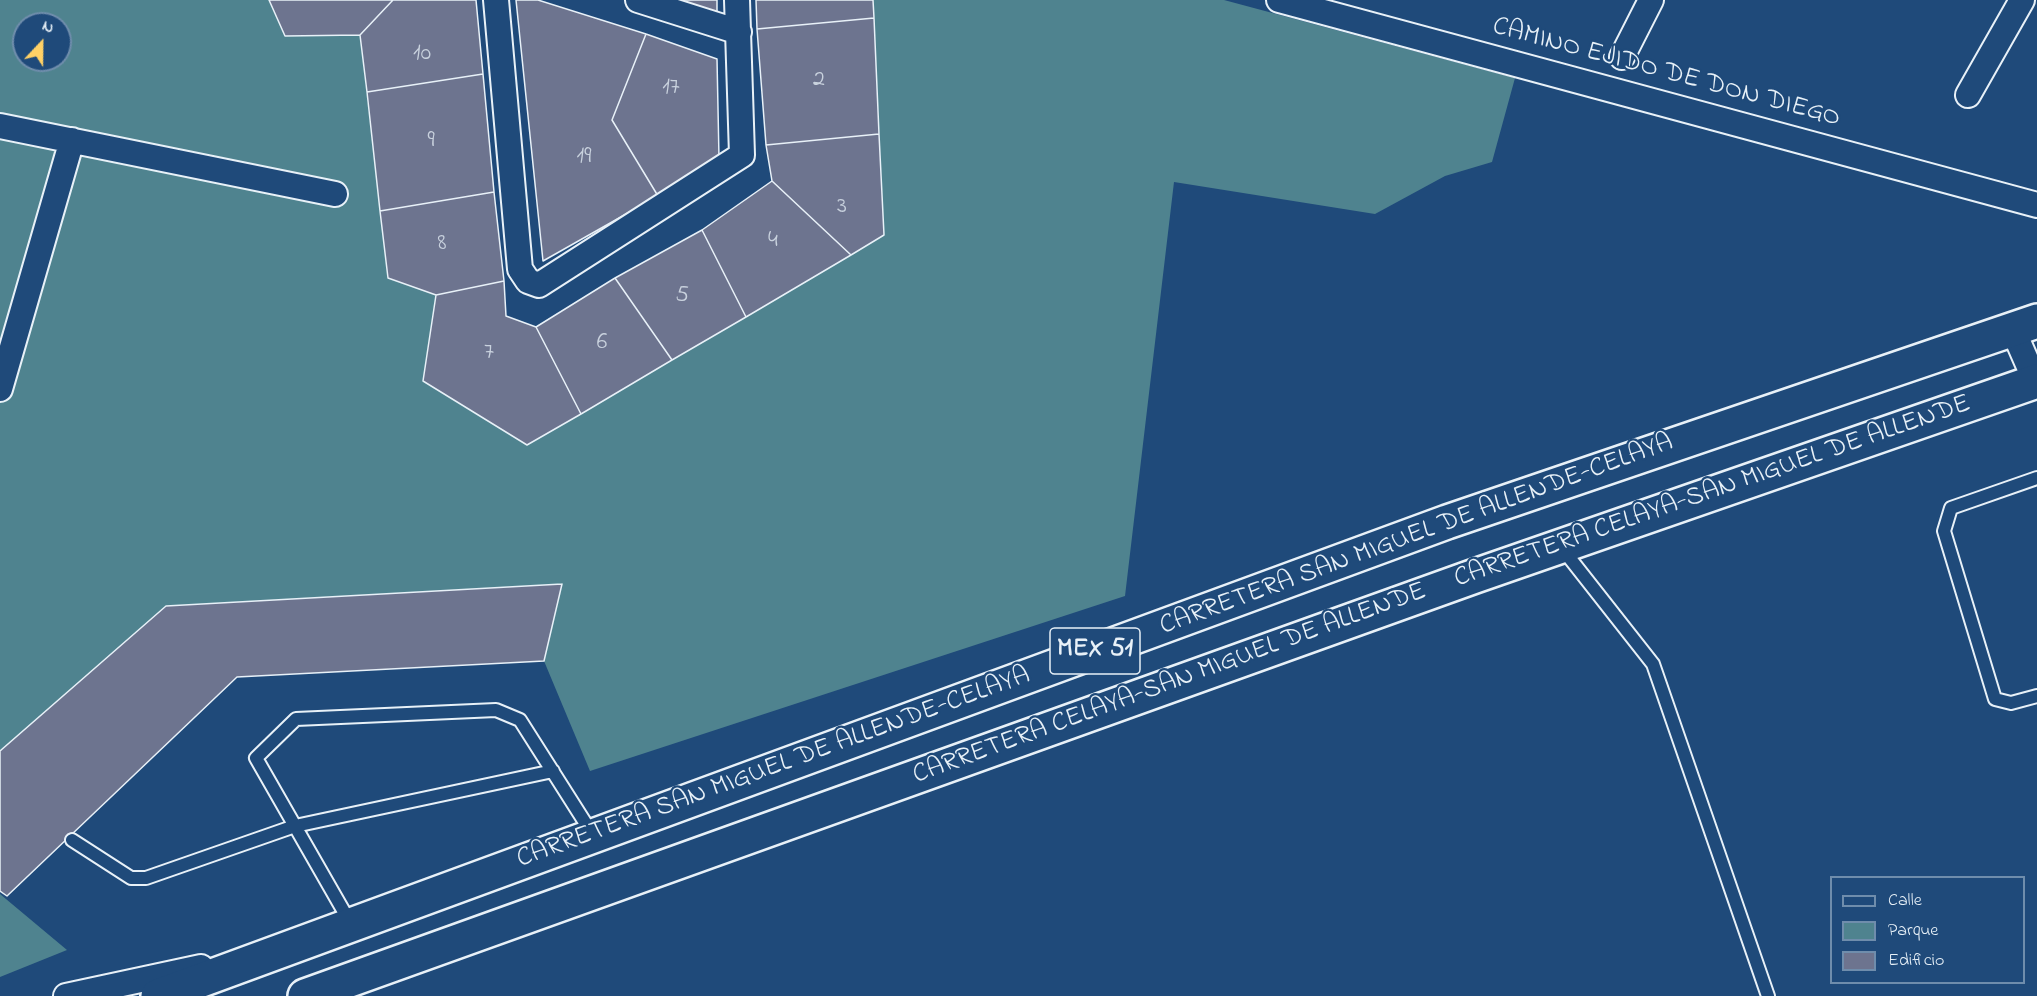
<!DOCTYPE html>
<html>
<head>
<meta charset="utf-8">
<style>
	body { margin:0 }
	#map { position:relative; width:2037px; height:996px; overflow:hidden; background:#1f4a7a; font-family:"Indie Flower",sans-serif }
	canvas { display:block }
	.legend { position:absolute; left:1830px; top:876px; width:195px; height:108px; box-sizing:border-box; background:#1f4a7a; border:2px solid #6f8dac; margin:0; padding:8px 10px; list-style:none; font-size:18px; color:#e8f1f8 }
	.legend li { display:flex; align-items:center; gap:12px; height:30px }
	.legend b { width:30px; border:2px solid #6f8dac }
	.north { position:absolute; left:12px; top:12px; width:60px; height:60px; box-sizing:border-box; background:#1f4a7a; border:2px solid #6f8dac; border-radius:50%; rotate:22deg; font-size:16px; font-weight:700; line-height:24px; text-align:center; color:#e8f1f8 }
	.north::after { content:''; display:block; margin:auto; width:21px; height:27px; background:#ffd166; clip-path:polygon(50% 0,100% 100%,50% 72%,0 100%) }
</style>
</head>
<body>
<div id="map">
<canvas width="2037" height="996"></canvas>
<ul class="legend">
<li><b style="height:8px;background:#1f4a7a"></b>Calle</li>
<li><b style="height:16px;background:#4f838f"></b>Parque</li>
<li><b style="height:16px;background:#6d748f"></b>Edificio</li>
</ul>
<div class="north">N</div>
</div>
<script>
const g = document.querySelector('canvas').getContext('2d');
g.lineJoin = 'round';
function fillPath(path, color) {
  g.fillStyle = color;
  g.fill(path, 'evenodd');
}
function shape(rows) {
  const path = new Path2D();
  for (const r of rows) {
    path.moveTo(r[0], r[1]);
    for (let i = 2; i < r.length; i += 2) path.lineTo(r[i], r[i + 1]);
  }
  return path;
}
function stroke(path, color, width, dash) {
  g.strokeStyle = color;
  g.lineWidth = width;
  g.lineCap = dash ? 'butt' : 'round';
  g.setLineDash(dash || []);
  g.stroke(path);
}
function write(font, color, halo, rows, align = 'center') {
  g.font = font + ' "Indie Flower",sans-serif';
  g.lineWidth = 4.5;
  g.setLineDash([]);
  g.textBaseline = 'middle';
  g.strokeStyle = halo;
  g.fillStyle = color;
  for (const [text, x, y, turn = 0] of rows) {
    g.save();
    g.translate(x, y);
    g.rotate((+turn || 0) * Math.PI / 180);
    g.textAlign = isNaN(turn) ? turn : align;
    if (halo) g.strokeText(text, 0, 0);
    g.fillText(text, 0, 0);
    g.restore();
  }
}
fillPath(shape([
	[0,0,269,0,285,36,360,35,388,278,436,295,423,381,527,445,884,235,873,0,1224,0,1515,78,1492,162,1445,176,1375,214,1174,182,1125,596,590,771,544,661,562,584,166,606,0,751],
	[24,24,60,24,60,60,24,60],
	[0,894,67,950,0,977]
]), '#4f838f');
const building = shape([
	[269,0,393,0,360,35,285,36,269,0],
	[393,0,476,0,483,74,367,92,360,35,393,0],
	[516,0,538,0,646,34,612,120,658,196,543,261,516,0],
	[676,0,717,0,717,13,676,0],
	[756,0,873,0,874,18,757,29,756,0],
	[874,18,879,134,766,145,757,29,874,18],
	[646,34,717,59,719,158,658,196,612,120,646,34],
	[483,74,494,192,380,211,367,92,483,74],
	[879,134,884,235,851,255,772,181,766,145,879,134],
	[772,181,851,255,746,317,702,230,772,181],
	[494,192,504,281,436,295,388,278,380,211,494,192],
	[702,230,746,317,672,360,615,278,702,230],
	[615,278,672,360,581,414,536,327,615,278],
	[504,281,506,316,536,327,581,414,527,445,423,381,436,295,504,281],
	[562,584,544,661,237,677,7,896,0,891,0,751,166,606,562,584]
]);
fillPath(building, '#6d748f');
stroke(building, '#e8f1f8', 1.5);
const lane = shape([
	[2037,478,1951,508,1944,531,1995,699,2011,703,2037,696],
	[1561,547,1653,664,1768,996],
	[72,840,131,878,146,878,295,826,553,771],
	[351,924,256,758,296,719,496,710,520,720,593,835]
]);
const street = shape([
	[496,0,520,269,528,281,539,285,742,155,737,0],
	[638,0,739,32],
	[1279,0,2037,205],
	[1622,57,1651,0],
	[1968,95,2022,0],
	[0,126,335,194],
	[2013,330,2037,385],
	[0,389,72,140],
	[66,996,201,967]
]);
const primary = shape([
	[158,996,1447,522,2037,321],
	[305,996,1475,576,2037,381]
]);
stroke(lane, '#e8f1f8', 16);
stroke(street, '#e8f1f8', 28);
stroke(primary, '#e8f1f8', 38);
stroke(lane, '#1f4a7a', 12);
stroke(street, '#1f4a7a', 24);
stroke(primary, '#1f4a7a', 33);
write('24px', '#c9d2de', null, [
	["10",422,55],
	["2",819,81],
	["17",671,89],
	["9",431,142],
	["19",584,158],
	["3",842,208],
	["4",773,242],
	["8",442,245],
	["5",682,297],
	["6",602,344],
	["7",489,354]
]);
for (const [x, y, w] of [
	[1095,651,90]
]) {
  const box = new Path2D();
  box.roundRect(x - w / 2, y - 23, w, 46, 4.5);
  g.fillStyle = '#1f4a7a';
  g.fill(box);
  stroke(box, '#e8f1f8', 1.5);
}
write('bold 26px', '#e8f1f8', null, [
	["MEX 51",1095,651]
]);
write('27px', '#e8f1f8', '#1f4a7a', [
	["CAMINO EJIDO DE DON DIEGO",1666,74,15],
	["CARRETERA CELAYA-SAN MIGUEL DE ALLENDE",1713,493,-19],
	["CARRETERA SAN MIGUEL DE ALLENDE-CELAYA",1417,536,-20],
	["CARRETERA CELAYA-SAN MIGUEL DE ALLENDE",1170,685,-20],
	["CARRETERA SAN MIGUEL DE ALLENDE-CELAYA",774,769,-20]
]);
</script>
</body>
</html>
